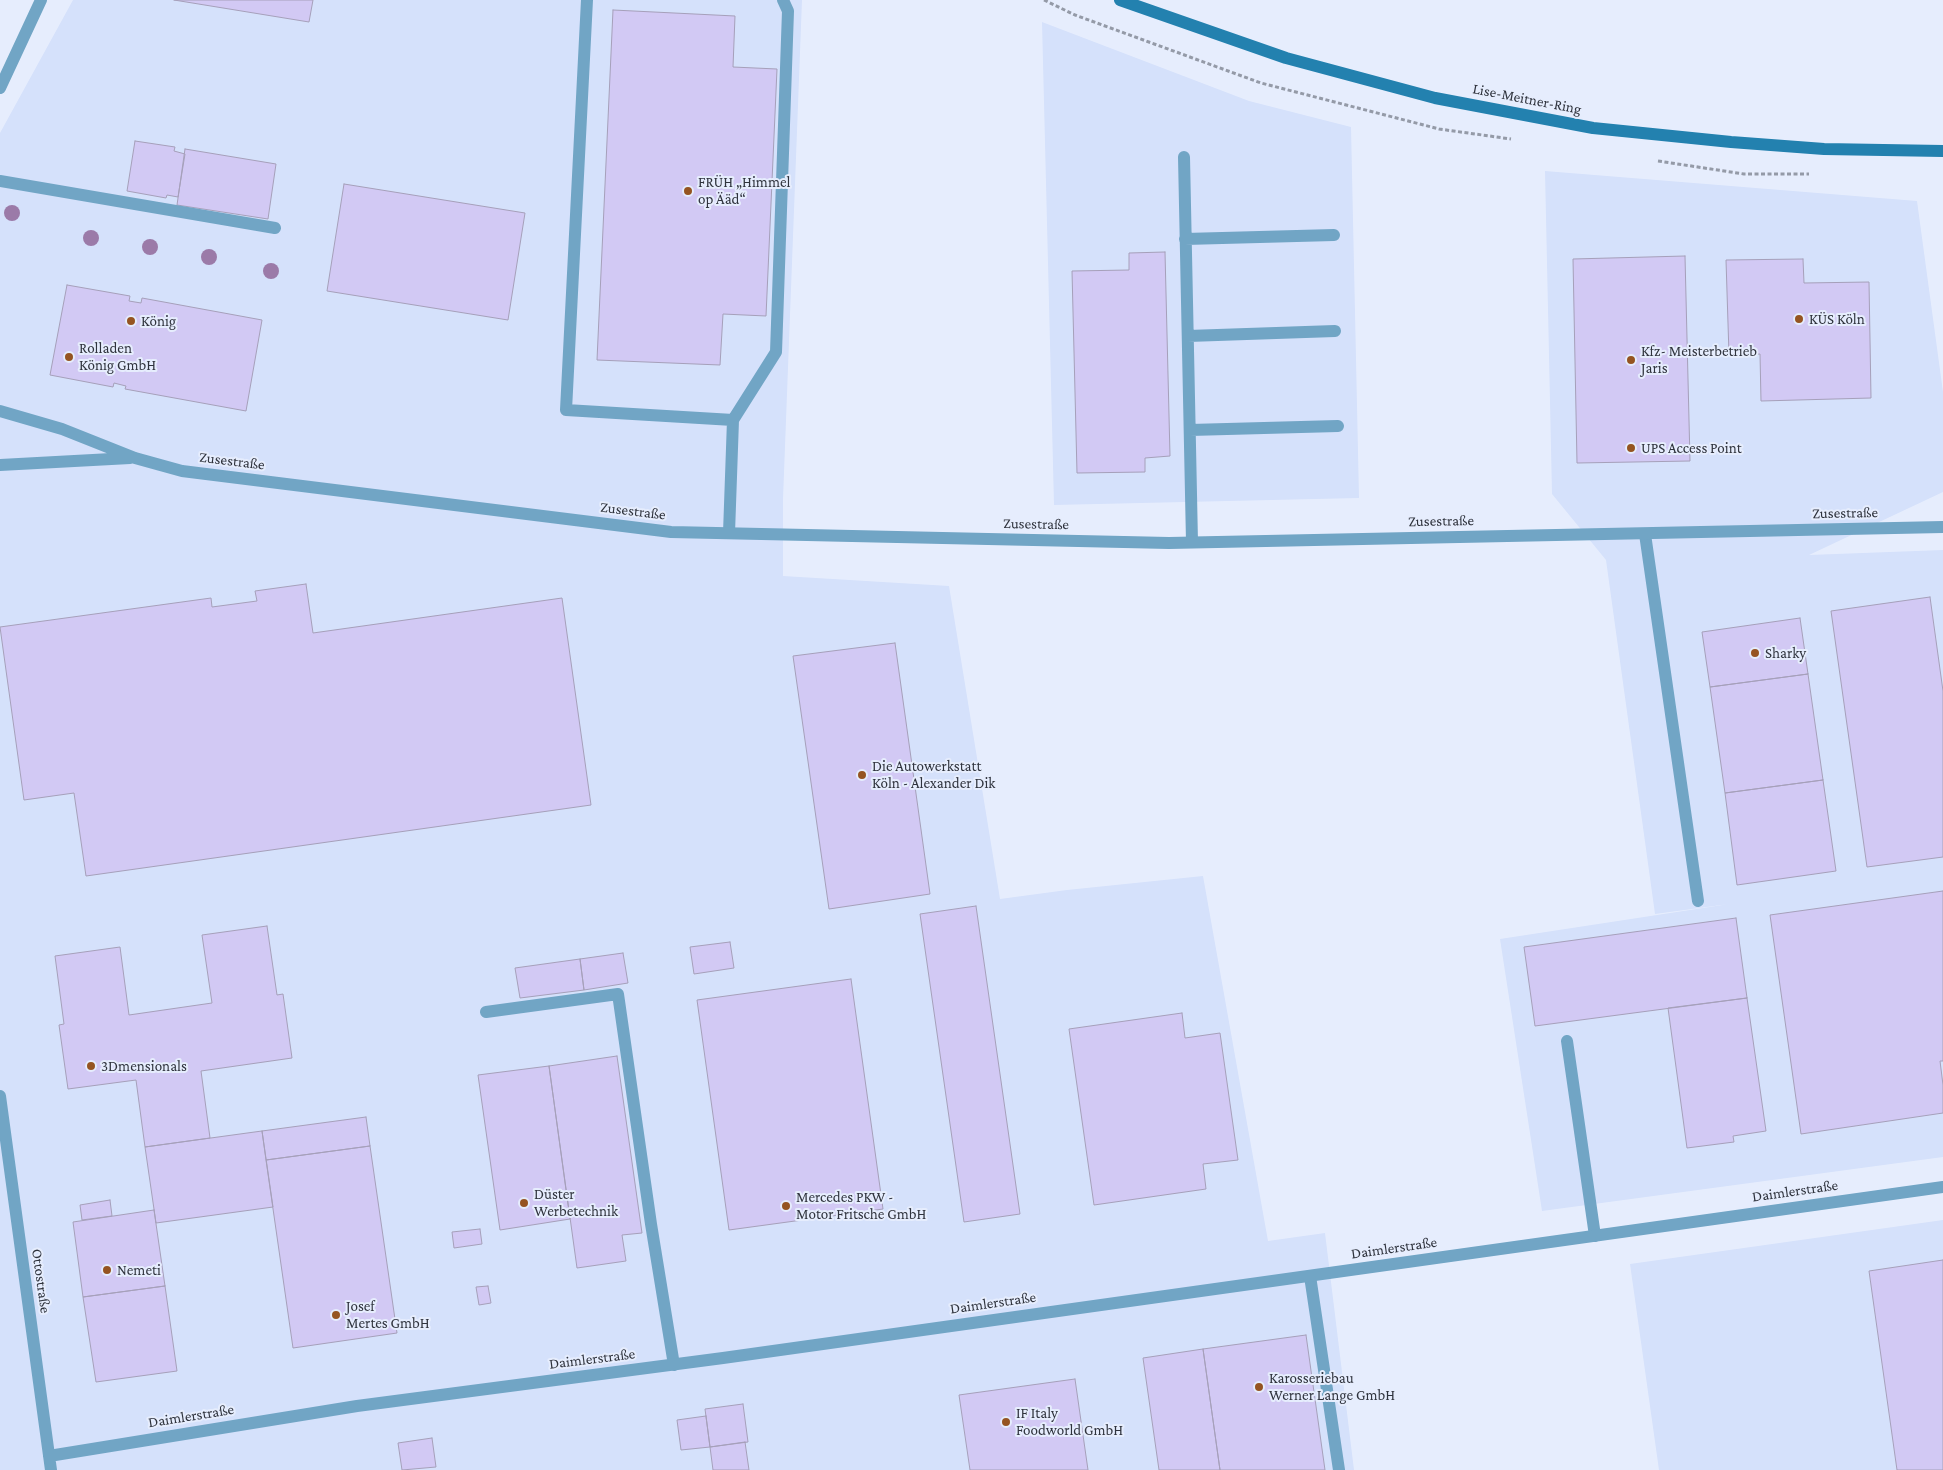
<!DOCTYPE html>
<html>
<head>
<meta charset="utf-8">
<style>
	body { margin:0 }
	canvas { display:block; background:#e6edfd }
</style>
</head>
<body>
<canvas width="1943" height="1470"></canvas>
<script>
const g = document.querySelector('canvas').getContext('2d');
g.lineJoin = 'round';
function fillPath(path, color) {
  g.fillStyle = color;
  g.fill(path, 'evenodd');
}
function shape(rows) {
  const path = new Path2D();
  for (const r of rows) {
    path.moveTo(r[0], r[1]);
    for (let i = 2; i < r.length; i += 2) path.lineTo(r[i], r[i + 1]);
  }
  return path;
}
function stroke(path, color, width, dash) {
  g.strokeStyle = color;
  g.lineWidth = width;
  g.lineCap = dash ? 'butt' : 'round';
  g.setLineDash(dash || []);
  g.stroke(path);
}
function write(font, color, halo, rows, align = 'center') {
  g.font = font + ' "Crimson Pro",serif';
  g.lineWidth = 4;
  g.setLineDash([]);
  g.textBaseline = 'middle';
  g.strokeStyle = halo;
  g.fillStyle = color;
  for (const [text, x, y, turn = 0] of rows) {
    g.save();
    g.translate(x, y);
    g.rotate((+turn || 0) * Math.PI / 180);
    g.textAlign = isNaN(turn) ? turn : align;
    if (halo) g.strokeText(text, 0, 0);
    g.fillText(text, 0, 0);
    g.restore();
  }
}
fillPath(shape([
	[73,0,802,0,783,499,783,576,949,586,1000,899,1067,890,1203,876,1268,1241,1325,1233,1354,1470,0,1470,0,133],
	[1042,22,1249,101,1351,127,1359,498,1054,505],
	[1545,171,1917,201,1943,392,1943,492,1809,555,1943,550,1943,1157,1542,1211,1500,939,1729,904,1655,914,1606,560,1552,494],
	[1943,1220,1943,1470,1659,1470,1630,1264]
]), '#d5e1fb');
const building = shape([
	[174,0,313,0,309,22,174,0],
	[613,10,735,16,733,67,777,69,766,316,723,314,720,365,597,360,613,10],
	[135,141,175,147,174,151,185,154,178,197,167,195,166,198,127,191,135,141],
	[185,149,276,164,268,219,177,205,185,149],
	[344,184,525,213,508,320,327,291,344,184],
	[1165,252,1170,456,1145,458,1145,472,1077,473,1072,271,1129,270,1129,253,1165,252],
	[1685,256,1690,461,1577,463,1573,259,1685,256],
	[1803,259,1804,283,1869,282,1871,398,1761,401,1760,354,1729,355,1726,260,1803,259],
	[67,285,130,296,129,301,141,303,142,298,262,320,246,411,125,389,126,386,114,383,113,387,50,375,67,285],
	[306,584,313,633,562,598,591,805,86,876,74,793,24,800,0,627,211,598,212,607,257,601,255,591,306,584],
	[1930,597,1943,691,1943,857,1867,867,1831,611,1930,597],
	[1800,618,1808,674,1710,687,1702,632,1800,618],
	[895,643,930,894,829,909,793,656,895,643],
	[1808,674,1823,780,1725,793,1710,687,1808,674],
	[1823,780,1836,871,1737,885,1725,793,1823,780],
	[1943,891,1943,1061,1940,1061,1943,1085,1943,1113,1801,1134,1770,915,1943,891],
	[976,906,1020,1214,964,1222,920,914,976,906],
	[1736,918,1747,998,1535,1026,1524,947,1736,918],
	[267,926,277,995,283,994,292,1058,201,1071,210,1138,145,1147,136,1080,68,1089,59,1025,64,1024,55,956,120,947,129,1015,212,1003,202,935,267,926],
	[730,942,734,968,694,974,690,947,730,942],
	[623,953,628,983,584,990,580,959,623,953],
	[580,959,584,990,520,998,515,968,580,959],
	[851,979,883,1209,729,1230,697,1000,851,979],
	[1747,998,1766,1131,1733,1136,1734,1142,1687,1148,1668,1008,1747,998],
	[1182,1013,1185,1038,1220,1033,1238,1160,1203,1164,1206,1189,1094,1205,1069,1029,1182,1013],
	[617,1056,642,1233,622,1235,626,1261,577,1268,549,1066,617,1056],
	[549,1066,570,1219,500,1230,478,1075,549,1066],
	[366,1117,370,1146,266,1160,262,1131,366,1117],
	[262,1131,273,1207,156,1223,145,1147,262,1131],
	[370,1146,397,1333,293,1348,266,1160,370,1146],
	[110,1200,112,1216,82,1220,80,1205,110,1200],
	[154,1210,165,1286,83,1297,73,1222,154,1210],
	[480,1229,482,1244,454,1248,452,1232,480,1229],
	[1943,1260,1943,1470,1897,1470,1869,1271,1943,1260],
	[165,1286,177,1371,96,1382,83,1297,165,1286],
	[488,1286,491,1303,479,1305,476,1287,488,1286],
	[1306,1335,1325,1470,1220,1470,1203,1349,1306,1335],
	[1203,1349,1220,1470,1159,1470,1143,1358,1203,1349],
	[1075,1379,1088,1470,970,1470,959,1395,1075,1379],
	[743,1404,748,1442,710,1447,705,1409,743,1404],
	[706,1416,710,1447,681,1450,677,1420,706,1416],
	[432,1438,436,1467,402,1470,398,1443,432,1438],
	[745,1442,749,1470,713,1470,710,1447,745,1442]
]);
fillPath(building, '#d2c9f4');
stroke(building, '#a6a0ba', 1);
stroke(shape([
	[1044,0,1075,15,1261,83,1439,129,1511,139],
	[1658,161,1744,174,1809,174]
]), '#949aa7', 3, [4, 2.5]);
stroke(shape([
	[587,0,566,410,733,420],
	[1184,157,1192,542],
	[0,181,275,228],
	[1185,239,1334,235],
	[1188,336,1335,331],
	[1190,430,1338,426],
	[729,533,733,420,776,352,788,11,783,0],
	[1645,534,1698,901],
	[486,1012,618,994,651,1224,674,1365],
	[1567,1041,1595,1236],
	[1310,1276,1339,1470]
]), '#71a5c5', 12);
stroke(shape([
	[0,88,41,0],
	[0,411,62,429,135,458,182,471,671,532,1169,543,1943,527],
	[0,465,130,458],
	[0,1096,51,1470],
	[49,1456,357,1406,723,1358,1943,1187]
]), '#71a5c5', 12);
stroke(shape([
	[1120,0,1286,58,1435,98,1593,128,1731,142,1824,149,1943,151]
]), '#2381af', 12);
g.fillStyle = '#9b7aa8';
for (const [x, y] of [
	[12,213],
	[91,238],
	[150,247],
	[209,257],
	[271,271]
]) {
  g.beginPath();
  g.arc(x, y, 8, 0, 2 * Math.PI);
  g.fill();
}
for (const [x, y, r, color] of [
	[688,191,5,"#955421"],
	[1799,319,5,"#955421"],
	[131,321,5,"#955421"],
	[69,357,5,"#955421"],
	[1631,360,5,"#955421"],
	[1631,448,5,"#955421"],
	[1755,653,5,"#955421"],
	[862,775,5,"#955421"],
	[91,1066,5,"#955421"],
	[524,1203,5,"#955421"],
	[786,1206,5,"#955421"],
	[107,1270,5,"#955421"],
	[336,1315,5,"#955421"],
	[1259,1387,5,"#955421"],
	[1006,1422,5,"#955421"]
]) {
  const dot = new Path2D();
  dot.arc(x, y, r, 0, 2 * Math.PI);
  g.fillStyle = color;
  g.fill(dot);
  stroke(dot, '#e6edfd', 2);
}
write('15px', '#2f333d', '#e6edfd', [
	["Lise-Meitner-Ring",1527,99,11],
	["Zusestraße",232,461,7],
	["Zusestraße",633,511,7],
	["Zusestraße",1845,513,-1],
	["Zusestraße",1441,521,-1],
	["Zusestraße",1036,524,1],
	["Daimlerstraße",1795,1191,-8],
	["Daimlerstraße",1394,1248,-8],
	["Ottostraße",41,1281,82],
	["Daimlerstraße",993,1303,-8],
	["Daimlerstraße",592,1359,-7],
	["Daimlerstraße",191,1416,-9]
]);
write('15px', '#2f333d', '#e6edfd', [
	["FRÜH „Himmel",698,182],
	["op Ääd“",698,199],
	["KÜS Köln",1809,319],
	["König",141,321],
	["Rolladen",79,348],
	["König GmbH",79,365],
	["Kfz- Meisterbetrieb",1641,351],
	["Jaris",1641,368],
	["UPS Access Point",1641,448],
	["Sharky",1765,653],
	["Die Autowerkstatt",872,766],
	["Köln - Alexander Dik",872,783],
	["3Dmensionals",101,1066],
	["Düster",534,1194],
	["Werbetechnik",534,1211],
	["Mercedes PKW -",796,1197],
	["Motor Fritsche GmbH",796,1214],
	["Nemeti",117,1270],
	["Josef",346,1306],
	["Mertes GmbH",346,1323],
	["Karosseriebau",1269,1378],
	["Werner Lange GmbH",1269,1395],
	["IF Italy",1016,1413],
	["Foodworld GmbH",1016,1430]
], 'left');
</script>
</body>
</html>
